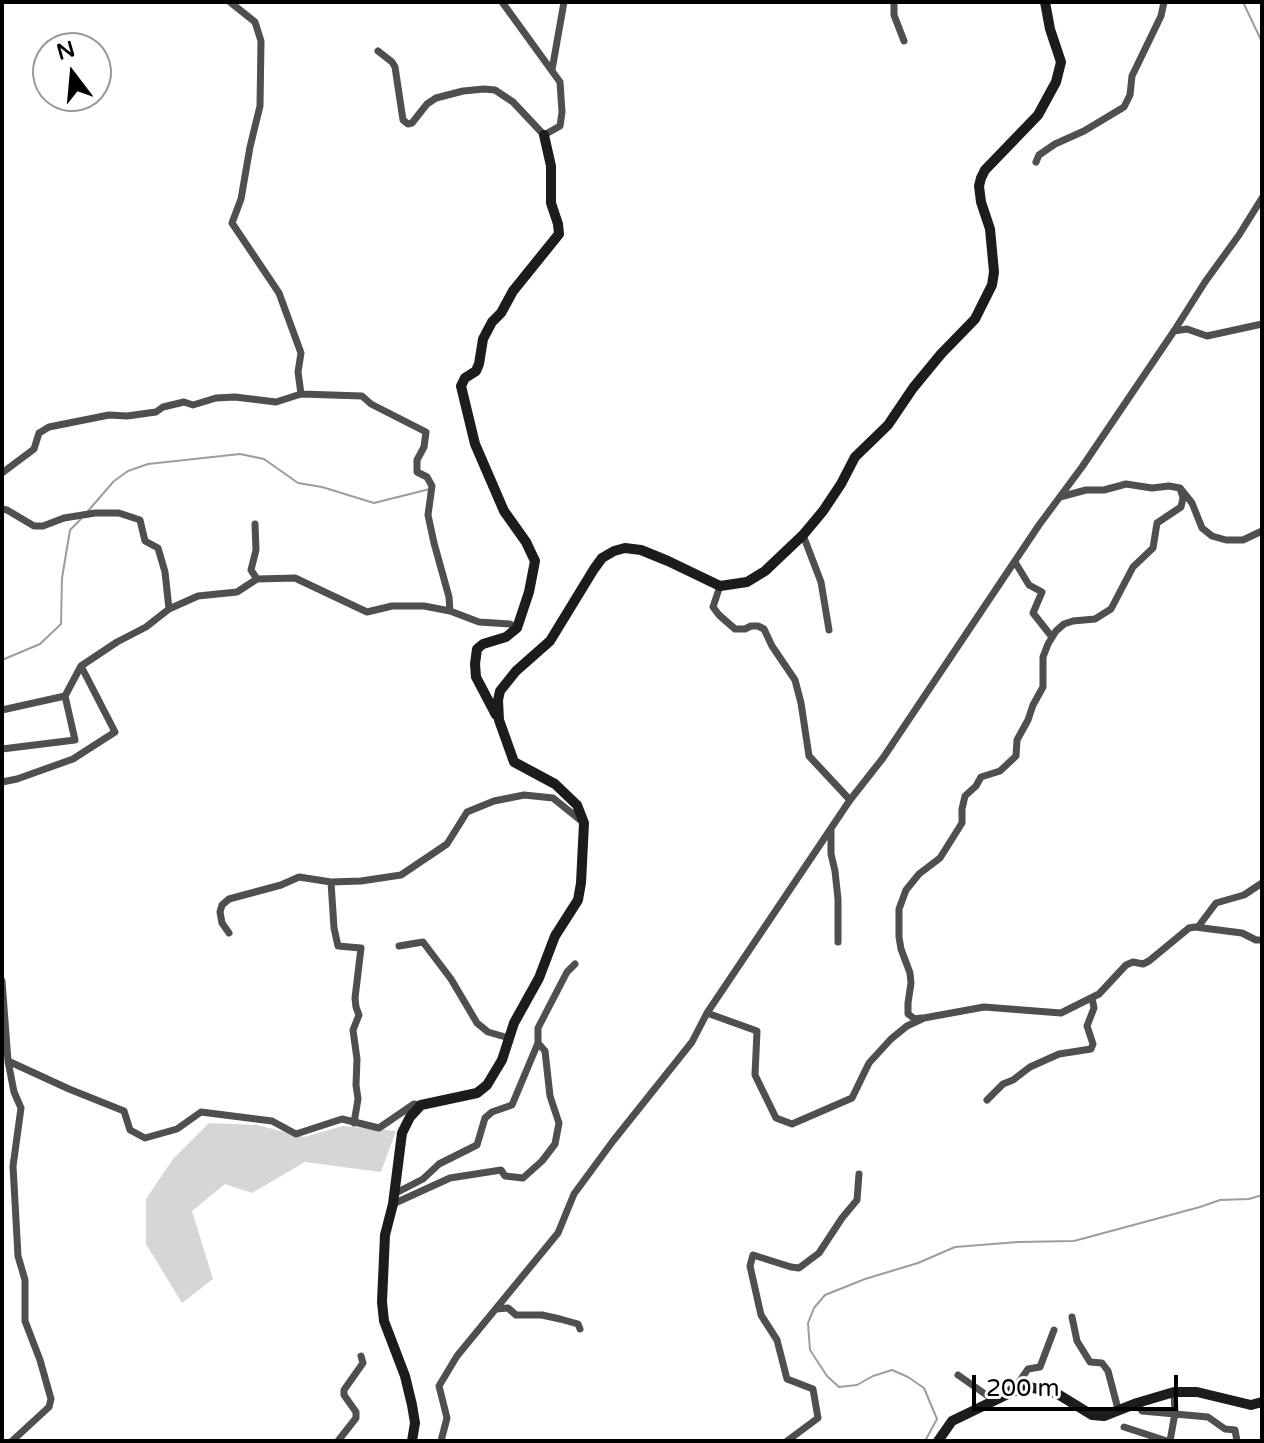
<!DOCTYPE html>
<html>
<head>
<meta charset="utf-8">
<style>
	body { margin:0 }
	#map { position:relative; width:1264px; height:1443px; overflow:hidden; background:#fff; font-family:"Varela Round",sans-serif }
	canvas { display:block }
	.frame { position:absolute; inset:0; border:4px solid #000; pointer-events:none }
	.north { position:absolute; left:32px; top:32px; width:80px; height:80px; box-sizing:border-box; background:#fff; border:2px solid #999; border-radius:50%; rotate:344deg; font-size:22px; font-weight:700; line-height:32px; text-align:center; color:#000 }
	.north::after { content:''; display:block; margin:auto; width:28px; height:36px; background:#000; clip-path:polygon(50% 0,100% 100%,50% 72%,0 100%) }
	.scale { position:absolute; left:972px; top:1375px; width:206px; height:36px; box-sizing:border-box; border:4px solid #000; border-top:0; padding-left:10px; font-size:24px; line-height:28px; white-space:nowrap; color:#000; -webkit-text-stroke:6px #fff; paint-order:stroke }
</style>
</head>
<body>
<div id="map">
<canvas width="1264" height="1443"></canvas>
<div class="frame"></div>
<div class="north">N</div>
<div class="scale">200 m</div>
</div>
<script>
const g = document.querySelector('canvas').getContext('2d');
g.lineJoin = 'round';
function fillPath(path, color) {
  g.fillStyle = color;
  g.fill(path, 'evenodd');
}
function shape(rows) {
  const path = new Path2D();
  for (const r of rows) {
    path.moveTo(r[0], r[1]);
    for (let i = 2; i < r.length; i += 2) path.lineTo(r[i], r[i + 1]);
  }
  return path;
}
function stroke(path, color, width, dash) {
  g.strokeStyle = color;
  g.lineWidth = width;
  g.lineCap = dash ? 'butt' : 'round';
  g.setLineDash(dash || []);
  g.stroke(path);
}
fillPath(shape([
	[209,1123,257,1125,304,1137,343,1126,396,1131,381,1172,305,1162,252,1193,225,1184,192,1211,213,1279,182,1303,146,1244,146,1199,173,1159]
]), '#d6d6d6');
stroke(shape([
	[1243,2,1262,42],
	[88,511,114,481,128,471,148,464,240,454,264,459,298,483,322,487,374,503,430,489],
	[2,660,40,644,61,624,62,578,70,530,81,519],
	[925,1441,937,1419,924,1388,908,1377,892,1370,873,1376,857,1385,839,1387,827,1376,810,1350,808,1323,814,1308,825,1295,865,1279,918,1263,955,1247,1018,1242,1074,1241,1200,1207,1220,1200,1249,1199,1262,1195]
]), '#9d9d9d', 2);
stroke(shape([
	[230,2,255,22,261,41,260,106,250,147,241,199,232,223,279,293,301,353,298,372,301,394,362,396,371,404,426,432,424,447,417,460,417,472,427,477,432,486,428,515,434,543,449,597,450,611],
	[894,2,894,15,904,41],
	[378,51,392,62,395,67,403,120,408,124,412,123,427,104,436,98,463,91,484,89,495,90,513,102,544,135,560,126,562,112,560,82,502,2],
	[552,70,564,2],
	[1036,162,1039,155,1055,144,1084,131,1124,107,1130,95,1132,76,1161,16,1164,2],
	[1174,331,1187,329,1207,336,1262,324],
	[2,473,34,449,39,433,49,427,109,415,127,416,156,412,163,407,184,402,193,405,216,398,235,397,276,402,301,394],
	[1060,497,1086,490,1104,490,1126,484,1152,488,1169,486,1180,488,1192,503,1202,528,1212,536,1226,540,1243,540,1262,531],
	[2,509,7,510,34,526,43,526,64,518,95,513,119,513,140,520,145,541,158,548,165,572,169,609],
	[255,524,256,550,251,570,257,579],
	[803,535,821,582,829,630],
	[1015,562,1029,585,1042,592,1033,613,1052,637],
	[720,586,713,607,719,615,735,629,745,629,751,626,758,626,764,629,772,646,795,680,801,703,809,756,850,800],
	[2,710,65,696],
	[2,749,75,740,65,696,81,666,117,642,146,627,169,609,198,596,237,592,257,579,295,578,367,612,392,606,424,606,450,611,479,622,510,624,517,628],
	[2,782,17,779,73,759,115,732,81,666],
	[831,830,831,854,835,871,838,899,838,942],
	[331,882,334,928,338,946,361,948,355,998,356,1007,359,1015,353,1030,357,1059,356,1085,358,1099,354,1123],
	[1198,927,1216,903,1244,895,1262,883],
	[229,933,222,923,220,912,222,905,229,899,281,885,299,877,331,882,361,881,401,875,447,844,467,812,494,801,524,795,553,798,584,823],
	[399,946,423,942,451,979,477,1023,488,1032,509,1038],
	[2,981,8,1061,69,1089,124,1111,130,1130,145,1138,177,1129,201,1112,272,1121,296,1134,342,1119,379,1128,414,1104,421,1105],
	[707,1013,757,1031,755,1075,776,1118,792,1124,852,1098,869,1063,891,1039,907,1026,924,1018,984,1007,1061,1013,1099,994,1126,965,1133,962,1143,964,1149,961,1189,928,1195,927,1242,933,1256,940,1262,940],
	[921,1018,915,1019,908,1014,908,1003,911,983,910,973,901,949,899,937,899,909,906,890,919,874,940,858,962,823,962,809,965,796,976,786,981,777,1000,771,1016,756,1017,740,1028,720,1033,705,1043,687,1043,657,1048,644,1056,631,1064,624,1073,621,1095,619,1111,609,1133,567,1153,548,1157,523,1181,507,1183,498,1180,488],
	[8,1061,14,1092,21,1108,13,1166,18,1256,25,1280,25,1321,40,1360,51,1399,49,1407,12,1441],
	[987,1100,1003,1084,1013,1080,1030,1067,1059,1054,1091,1049,1093,1044,1087,1026,1094,1008,1092,998],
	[394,1194,423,1179,439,1164,477,1145,485,1118,492,1112,512,1105,538,1043,538,1028,567,972,575,964],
	[393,1204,450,1178,501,1170,505,1176,523,1178,542,1161,555,1144,559,1123,550,1096,545,1051,538,1043],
	[496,1309,508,1308,516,1315,542,1315,560,1319,578,1324,580,1329],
	[1072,1317,1077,1341,1090,1362,1102,1363,1108,1371,1118,1409],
	[958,1375,995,1401],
	[1008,1391,1019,1382,1028,1369,1040,1367,1054,1330],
	[1137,1403,1142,1411,1208,1417,1225,1429,1235,1430,1237,1441],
	[1124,1427,1167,1441],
	[338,1441,356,1418,356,1412,344,1395,344,1390,363,1363,361,1356],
	[441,1441,447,1418,439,1386,457,1356,558,1233,574,1194,613,1141,692,1042,707,1013,850,800,883,758,1039,525,1082,467,1174,331,1205,282,1239,235,1262,198],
	[787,1441,818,1418,813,1389,787,1379,777,1340,761,1315,750,1266,753,1255,791,1267,799,1268,819,1253,842,1218,857,1200,859,1174],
	[1170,1441,1175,1413,1174,1392]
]), '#4f4f4f', 7);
stroke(shape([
	[496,715,476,677,475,664,477,649,483,644,506,637,517,628,529,592,535,561,526,542,504,511,475,444,461,386,465,378,476,371,479,364,483,339,492,322,501,313,513,291,559,234,558,224,551,203,551,166,544,135],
	[412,1441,415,1423,412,1405,405,1376,384,1321,382,1302,385,1235,393,1204,402,1133,410,1117,421,1105,477,1093,487,1085,502,1060,514,1023,539,978,555,936,578,900,581,883,584,823,577,805,555,784,514,762,499,720,498,700,500,691,516,671,550,641,594,569,602,558,614,551,625,548,641,550,668,561,720,586,747,582,765,571,803,535,823,511,841,484,855,457,888,425,913,388,941,354,975,319,992,285,994,272,990,229,981,202,979,186,981,178,985,170,1038,115,1056,82,1061,62,1050,29,1045,2],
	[938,1441,952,1421,1012,1392,1029,1387,1056,1393,1092,1415,1104,1416,1137,1403,1174,1392,1197,1392,1251,1405,1262,1402]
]), '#1c1c1c', 10);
</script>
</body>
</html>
